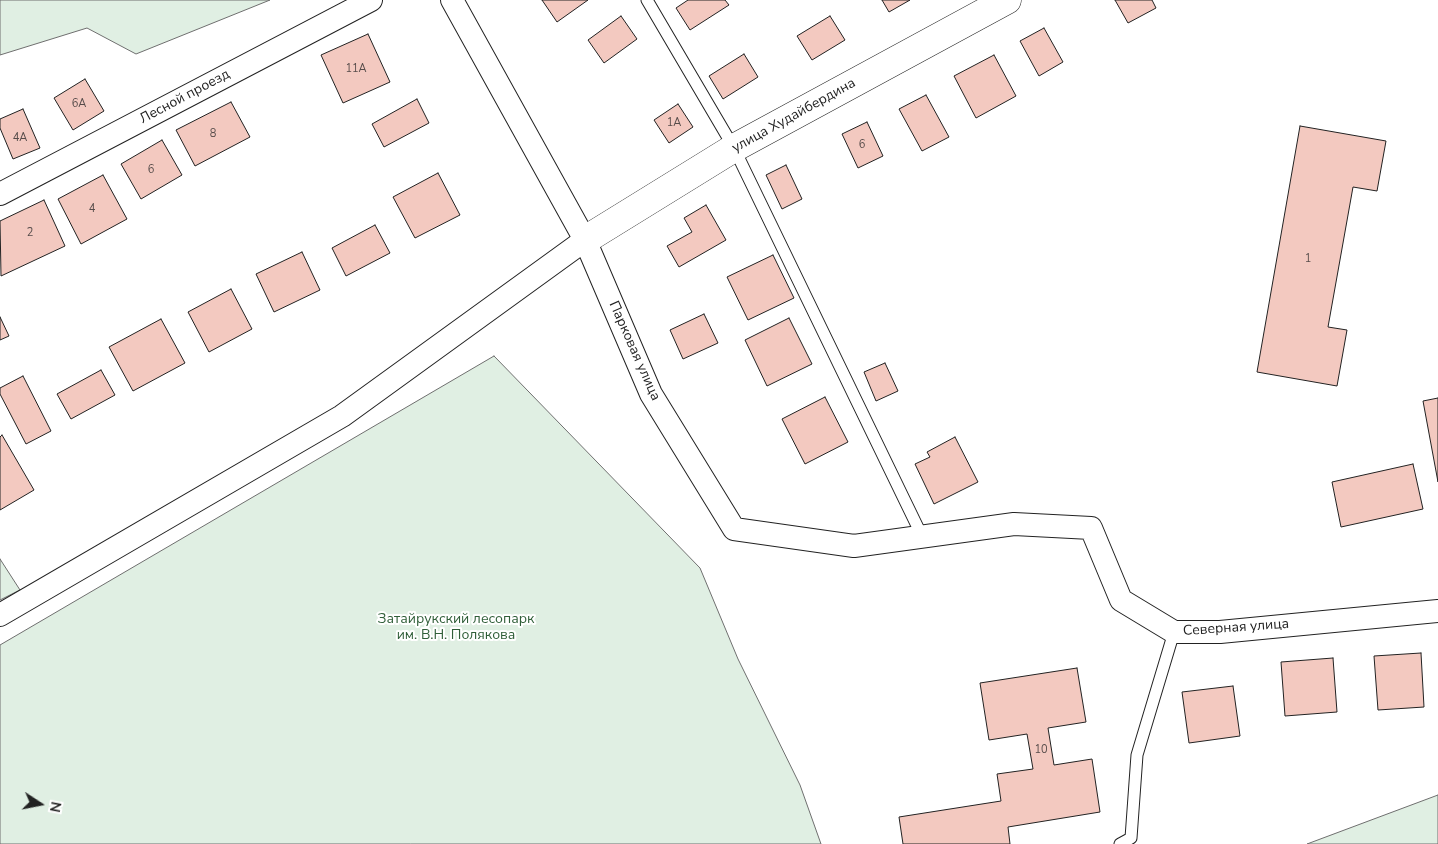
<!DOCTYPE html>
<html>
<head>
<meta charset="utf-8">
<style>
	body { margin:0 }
	#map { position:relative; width:1438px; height:844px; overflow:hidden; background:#fff; font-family:"Nunito Sans",sans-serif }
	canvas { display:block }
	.north { position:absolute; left:15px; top:779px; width:50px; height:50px; -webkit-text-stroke:4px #fff; paint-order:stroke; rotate:101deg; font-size:14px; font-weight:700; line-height:20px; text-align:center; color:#222 }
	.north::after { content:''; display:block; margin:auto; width:18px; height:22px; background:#222; clip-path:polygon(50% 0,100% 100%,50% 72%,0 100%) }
</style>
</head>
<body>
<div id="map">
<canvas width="1438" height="844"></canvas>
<div class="north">N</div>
</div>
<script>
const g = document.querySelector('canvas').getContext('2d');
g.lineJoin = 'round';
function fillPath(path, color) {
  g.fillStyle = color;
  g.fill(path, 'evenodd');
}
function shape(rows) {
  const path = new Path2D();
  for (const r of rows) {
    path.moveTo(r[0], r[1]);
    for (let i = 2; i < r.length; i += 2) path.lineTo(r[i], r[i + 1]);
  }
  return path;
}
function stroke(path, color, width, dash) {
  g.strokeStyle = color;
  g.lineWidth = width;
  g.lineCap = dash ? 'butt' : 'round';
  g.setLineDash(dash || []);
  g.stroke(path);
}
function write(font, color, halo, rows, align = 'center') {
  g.font = font + ' "Nunito Sans",sans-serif';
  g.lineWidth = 4;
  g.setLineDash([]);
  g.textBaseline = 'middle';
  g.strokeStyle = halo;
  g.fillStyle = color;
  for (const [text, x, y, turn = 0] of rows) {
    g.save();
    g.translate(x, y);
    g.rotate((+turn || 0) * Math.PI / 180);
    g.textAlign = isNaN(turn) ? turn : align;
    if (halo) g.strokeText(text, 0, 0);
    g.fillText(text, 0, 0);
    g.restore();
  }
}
const green = shape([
	[0,0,270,0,136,54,87,28,0,55,0,0],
	[494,356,700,568,738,659,800,785,821,844,0,844,0,645,494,356],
	[0,559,20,590,0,600,0,559],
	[1438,795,1438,844,1307,844,1438,795]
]);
fillPath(green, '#e0efe3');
stroke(green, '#6f6f6f', 1);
const building = shape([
	[542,0,588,0,557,22,542,0],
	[688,0,725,0,729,5,690,30,676,8,688,0],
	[882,0,910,0,889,12,882,0],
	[1115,0,1152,0,1156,8,1128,23,1115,0],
	[621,16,637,39,604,63,588,40,621,16],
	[830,16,845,40,812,60,797,36,830,16],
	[1044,28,1063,62,1039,76,1020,41,1044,28],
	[368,34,390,82,343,103,321,55,368,34],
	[744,54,758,77,723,99,709,76,744,54],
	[994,55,1016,96,976,118,954,76,994,55],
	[85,79,104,111,73,130,54,98,85,79],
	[926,95,949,137,922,151,899,109,926,95],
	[417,99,429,123,384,147,372,124,417,99],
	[231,102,250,137,195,166,176,130,231,102],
	[678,104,693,127,669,143,654,120,678,104],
	[23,109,40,148,13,159,0,128,0,119,23,109],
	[867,122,883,156,858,168,842,134,867,122],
	[1300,126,1386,141,1377,191,1353,187,1328,327,1347,330,1337,386,1257,372,1300,126],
	[162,140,182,175,141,199,121,164,162,140],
	[786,165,802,199,782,209,766,175,786,165],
	[438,173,460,215,415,238,393,197,438,173],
	[103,175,127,219,81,244,58,199,103,175],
	[44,200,65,246,1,276,0,221,44,200],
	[706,205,726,240,679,267,667,246,692,232,684,218,706,205],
	[375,225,390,253,346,276,332,248,375,225],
	[302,252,320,290,274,312,256,274,302,252],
	[773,255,794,298,748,320,727,277,773,255],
	[231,289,252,329,209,352,188,312,231,289],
	[704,314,718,343,683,359,670,330,704,314],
	[0,317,9,336,0,340,0,317],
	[789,318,812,364,767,386,745,340,789,318],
	[161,319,185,363,133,391,109,347,161,319],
	[885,363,898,391,876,401,864,372,885,363],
	[101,370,115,395,71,419,57,394,101,370],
	[23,376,51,431,26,444,0,394,0,388,23,376],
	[825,397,848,442,805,464,782,419,825,397],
	[1438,398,1438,482,1423,401,1438,398],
	[2,435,34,490,0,510,0,437,2,435],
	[955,437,978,482,934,504,915,464,930,457,927,452,955,437],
	[1413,464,1423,509,1341,527,1332,482,1413,464],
	[1421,653,1424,707,1378,710,1374,656,1421,653],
	[1333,658,1337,712,1285,716,1281,662,1333,658],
	[1077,668,1086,722,1048,728,1054,765,1092,759,1100,812,1008,827,1010,844,903,844,899,817,1001,801,997,774,1033,769,1027,734,989,740,980,683,1077,668],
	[1233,686,1240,736,1189,743,1182,692,1233,686]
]);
fillPath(building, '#f3c9c0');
stroke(building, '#222', 1);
const service = shape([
	[647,0,734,148,922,536],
	[1120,844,1131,838,1137,755,1174,632]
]);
const minor = shape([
	[452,0,585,240,651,394,734,529,854,546,1014,524,1091,528,1121,600,1174,632,1220,632,1438,611],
	[0,194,371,0],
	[0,615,342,416,585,240]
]);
const tertiary = shape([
	[585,240,734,148,1007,0]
]);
stroke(service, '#222', 13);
stroke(minor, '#222', 24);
stroke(tertiary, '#222', 29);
stroke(service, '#fff', 11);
stroke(minor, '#fff', 22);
stroke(tertiary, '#fff', 28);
write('11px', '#564c4a', null, [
	["11А",356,69],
	["6А",79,104],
	["1А",674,123],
	["8",213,134],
	["4А",20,138],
	["6",862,145],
	["6",151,170],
	["4",92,209],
	["2",30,233],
	["1",1308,259],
	["10",1041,750]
]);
write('14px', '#222', '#fff', [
	["Лесной проезд",185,97,-28],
	["улица Худайбердина",794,116,-29],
	["Парковая улица",634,351,66],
	["Северная улица",1236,628,-4]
]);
write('14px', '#2f5e38', '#fff', [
	["Затайрукский лесопарк",456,620],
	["им. В.Н. Полякова",456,636]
]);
</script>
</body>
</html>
